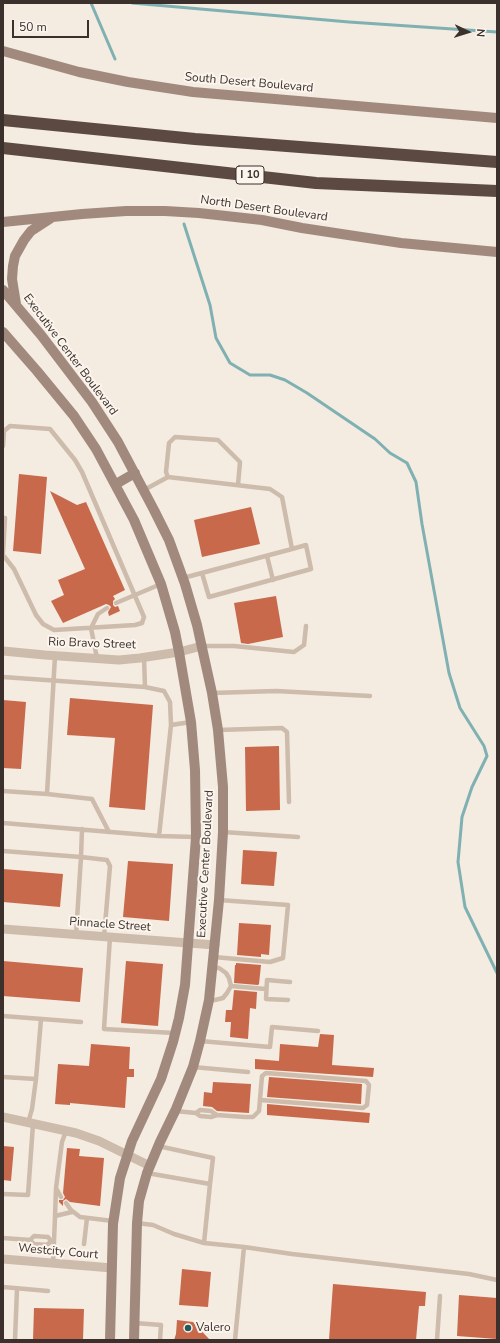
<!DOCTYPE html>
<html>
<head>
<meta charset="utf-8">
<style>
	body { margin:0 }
	#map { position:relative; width:500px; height:1343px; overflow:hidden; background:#f4ebe1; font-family:"Nunito Sans",sans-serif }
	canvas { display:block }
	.frame { position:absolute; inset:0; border:4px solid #3b302b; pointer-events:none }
	.north { position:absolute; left:448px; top:12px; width:40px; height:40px; -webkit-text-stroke:3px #fbf5ee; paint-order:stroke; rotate:94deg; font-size:11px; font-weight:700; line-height:16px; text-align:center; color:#3b302b }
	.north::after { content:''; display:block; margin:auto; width:14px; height:18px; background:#3b302b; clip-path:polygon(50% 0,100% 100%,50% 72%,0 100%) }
	.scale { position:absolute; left:12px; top:20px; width:77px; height:18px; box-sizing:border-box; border:2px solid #3b302b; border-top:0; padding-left:5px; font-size:12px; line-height:14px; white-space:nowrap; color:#3b302b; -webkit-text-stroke:3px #fbf5ee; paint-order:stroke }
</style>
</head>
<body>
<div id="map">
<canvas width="500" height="1343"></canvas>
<div class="frame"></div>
<div class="north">N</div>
<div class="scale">50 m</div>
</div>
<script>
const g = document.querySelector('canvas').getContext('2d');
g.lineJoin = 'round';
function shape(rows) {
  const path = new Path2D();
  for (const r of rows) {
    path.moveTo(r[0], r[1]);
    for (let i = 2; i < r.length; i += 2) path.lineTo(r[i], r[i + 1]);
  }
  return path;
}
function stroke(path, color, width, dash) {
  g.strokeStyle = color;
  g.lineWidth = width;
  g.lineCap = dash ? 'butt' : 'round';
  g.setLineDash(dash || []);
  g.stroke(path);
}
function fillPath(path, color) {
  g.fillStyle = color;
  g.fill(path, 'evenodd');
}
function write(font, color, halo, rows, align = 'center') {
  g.font = font + ' "Nunito Sans",sans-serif';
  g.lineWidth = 4;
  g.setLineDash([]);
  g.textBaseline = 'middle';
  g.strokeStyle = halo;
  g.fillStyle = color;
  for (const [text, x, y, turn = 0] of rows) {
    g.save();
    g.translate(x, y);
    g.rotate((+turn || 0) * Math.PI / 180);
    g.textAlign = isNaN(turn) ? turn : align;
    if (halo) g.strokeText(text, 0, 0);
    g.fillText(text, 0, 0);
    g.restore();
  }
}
stroke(shape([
	[91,3,115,59],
	[132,3,349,22,497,32],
	[184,224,210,305,216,338,230,363,250,375,270,375,285,380,307,393,375,439,390,453,407,463,416,482,422,524,449,673,460,708,484,746,487,756,472,787,462,817,458,862,465,907,497,973]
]), '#7fb0b2', 3);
fillPath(shape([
	[19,474,47,477,41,554,13,551],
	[50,491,77,505,86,502,125,590,113,596,115,599,113,601,113,605,115,607,118,606,120,611,109,616,108,612,111,607,109,605,106,604,63,623,51,601,64,595,58,580,85,569],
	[251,507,260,544,202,557,194,520],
	[276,596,283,637,248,644,241,643,234,603],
	[70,698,153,705,145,810,109,807,115,738,67,735],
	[3,700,26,702,21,769,3,768],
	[279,746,280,810,246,811,245,747],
	[243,850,277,852,274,886,241,884],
	[128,861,173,864,169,921,123,917],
	[3,869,63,874,60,907,3,902],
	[239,923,271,925,269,955,261,954,261,957,237,955],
	[3,961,83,968,80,1002,3,996],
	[126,961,163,964,158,1026,121,1023],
	[236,963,261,965,259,984,258,985,234,983,235,965,236,965],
	[234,990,257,992,256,1009,250,1008,248,1039,230,1037,231,1022,225,1022,226,1010,232,1010],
	[320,1034,334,1035,332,1065,374,1068,373,1077,255,1069,255,1059,279,1061,280,1044,318,1047],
	[91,1044,130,1047,129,1069,134,1069,134,1077,127,1077,125,1108,70,1103,70,1105,55,1104,58,1064,89,1066],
	[269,1077,362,1084,361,1104,267,1097],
	[213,1082,251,1084,249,1113,217,1111,212,1107,203,1106,204,1092,212,1093],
	[267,1104,370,1113,369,1123,267,1115],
	[3,1146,14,1147,11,1181,3,1180],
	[67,1148,80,1149,79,1156,104,1158,100,1206,70,1202,66,1199,63,1201,63,1206,59,1202,59,1200,63,1200,65,1197,63,1193],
	[182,1269,211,1272,208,1307,179,1305],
	[333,1284,426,1292,425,1306,419,1306,416,1340,329,1340],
	[459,1295,497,1298,497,1339,457,1336],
	[34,1308,84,1309,83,1340,33,1340],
	[177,1320,193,1322,210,1340,174,1340,176,1334]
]), '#c8694b');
stroke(shape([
	[3,446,4,431,10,426,50,429,75,460,82,472,144,617,142,623,135,625,54,630,43,624,36,615,14,569,3,555],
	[168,477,166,472,169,443,175,437,218,440,240,462,238,485],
	[144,490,168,477,270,489,282,497,292,549,183,578],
	[3,518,5,518,3,552],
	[267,556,273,580],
	[202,573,209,597,311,569,306,545,292,549],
	[116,603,161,584],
	[202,646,234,646,294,652,304,645,306,626],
	[97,658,91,628,98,614,107,608],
	[3,677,145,687,144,658],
	[145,687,164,691,170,702,171,725,191,722],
	[212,693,276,691,370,696],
	[171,725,159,836,196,837],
	[218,730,282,728,287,732,289,802],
	[3,791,47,794,55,656],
	[47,794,92,799,109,832],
	[3,823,159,836],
	[82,829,81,857,107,860,110,866,104,937],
	[223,832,298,837],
	[3,851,81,857,76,935],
	[110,937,104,1029,174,1033],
	[214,957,270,962,283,958,288,905,219,900],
	[231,986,266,989],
	[209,1000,215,1000,223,998,227,993,231,986,229,978,226,973,219,968,212,968],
	[288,1000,266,999,267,980,290,982],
	[3,1016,81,1022],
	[200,1041,270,1047,272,1027,318,1031],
	[193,1067,248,1072],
	[3,1077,36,1079,32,1109,28,1123],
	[36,1079,41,1019],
	[175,1111,196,1113,200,1116,211,1117,217,1115,211,1111,200,1110,196,1113],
	[217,1115,245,1117,253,1117,259,1111,262,1076,266,1073,366,1081,369,1085,367,1105,363,1108,260,1100],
	[147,1173,210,1184,213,1158,158,1146],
	[56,1189,55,1216,72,1212],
	[3,1194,28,1195,33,1124],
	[61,1197,56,1188,62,1142,66,1131],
	[66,1203,71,1210,80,1217,113,1221],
	[137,1223,153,1225,174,1234,204,1243,244,1247,235,1340],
	[3,1238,30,1240,34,1244,47,1245,51,1241,54,1241,55,1216],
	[30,1240,34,1236,48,1237,51,1241],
	[204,1243,210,1184],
	[84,1244,87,1218],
	[244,1247,292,1254,469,1274,497,1280],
	[53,1263,54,1241],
	[3,1287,48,1291],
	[135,1323,161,1325,160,1340],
	[15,1340,17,1289],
	[437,1340,440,1296]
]), '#cdbbac', 4.5);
stroke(shape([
	[3,651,45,655,119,660,140,658,179,652,202,646],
	[3,929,215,945],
	[3,1117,76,1133,99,1141,150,1166],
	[3,1259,112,1268]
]), '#cdbbac', 9);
stroke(shape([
	[3,51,79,72,128,82,193,92,497,118],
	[3,222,82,214,126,211,165,211,199,213,262,220,302,228,401,243,497,252],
	[3,290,41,335,92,402,118,442,154,510,169,540,185,584,197,625,212,693,218,730,223,787,223,832,219,900,209,1000,200,1041,193,1067,176,1109,160,1142,147,1173,139,1201,137,1223,134,1340],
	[16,304,12,279,13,266,15,256,24,240,31,231,51,218],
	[3,332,37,371,74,416,96,449,134,520,161,584,175,632,179,652,191,722,195,770,196,837,185,985,179,1018,173,1042,161,1079,132,1141,120,1178,113,1224,110,1340],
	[116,484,135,473]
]), '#a18a7d', 10);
stroke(shape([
	[3,120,195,139,497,162],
	[3,148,316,183,497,191]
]), '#5c4a42', 12);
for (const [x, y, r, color] of [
	[188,1328,4,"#1f5a5e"]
]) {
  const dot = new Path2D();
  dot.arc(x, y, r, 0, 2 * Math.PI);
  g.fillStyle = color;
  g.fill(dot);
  stroke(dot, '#fbf5ee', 1.5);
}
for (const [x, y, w] of [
	[250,175,28]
]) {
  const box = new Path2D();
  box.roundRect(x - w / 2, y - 9, w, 18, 3);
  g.fillStyle = '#fbf5ee';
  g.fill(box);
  stroke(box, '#3b302b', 1);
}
write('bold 11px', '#3b302b', null, [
	["I 10",250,175]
]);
write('12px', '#3b302b', '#fbf5ee', [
	["South Desert Boulevard",249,83,5],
	["North Desert Boulevard",264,209,8],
	["Executive Center Boulevard",70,355,53],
	["Rio Bravo Street",92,644,2],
	["Executive Center Boulevard",206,864,-87],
	["Pinnacle Street",110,925,4],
	["Westcity Court",58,1252,5]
]);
write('12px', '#3b302b', '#fbf5ee', [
	["Valero",196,1328]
], 'left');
</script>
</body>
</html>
